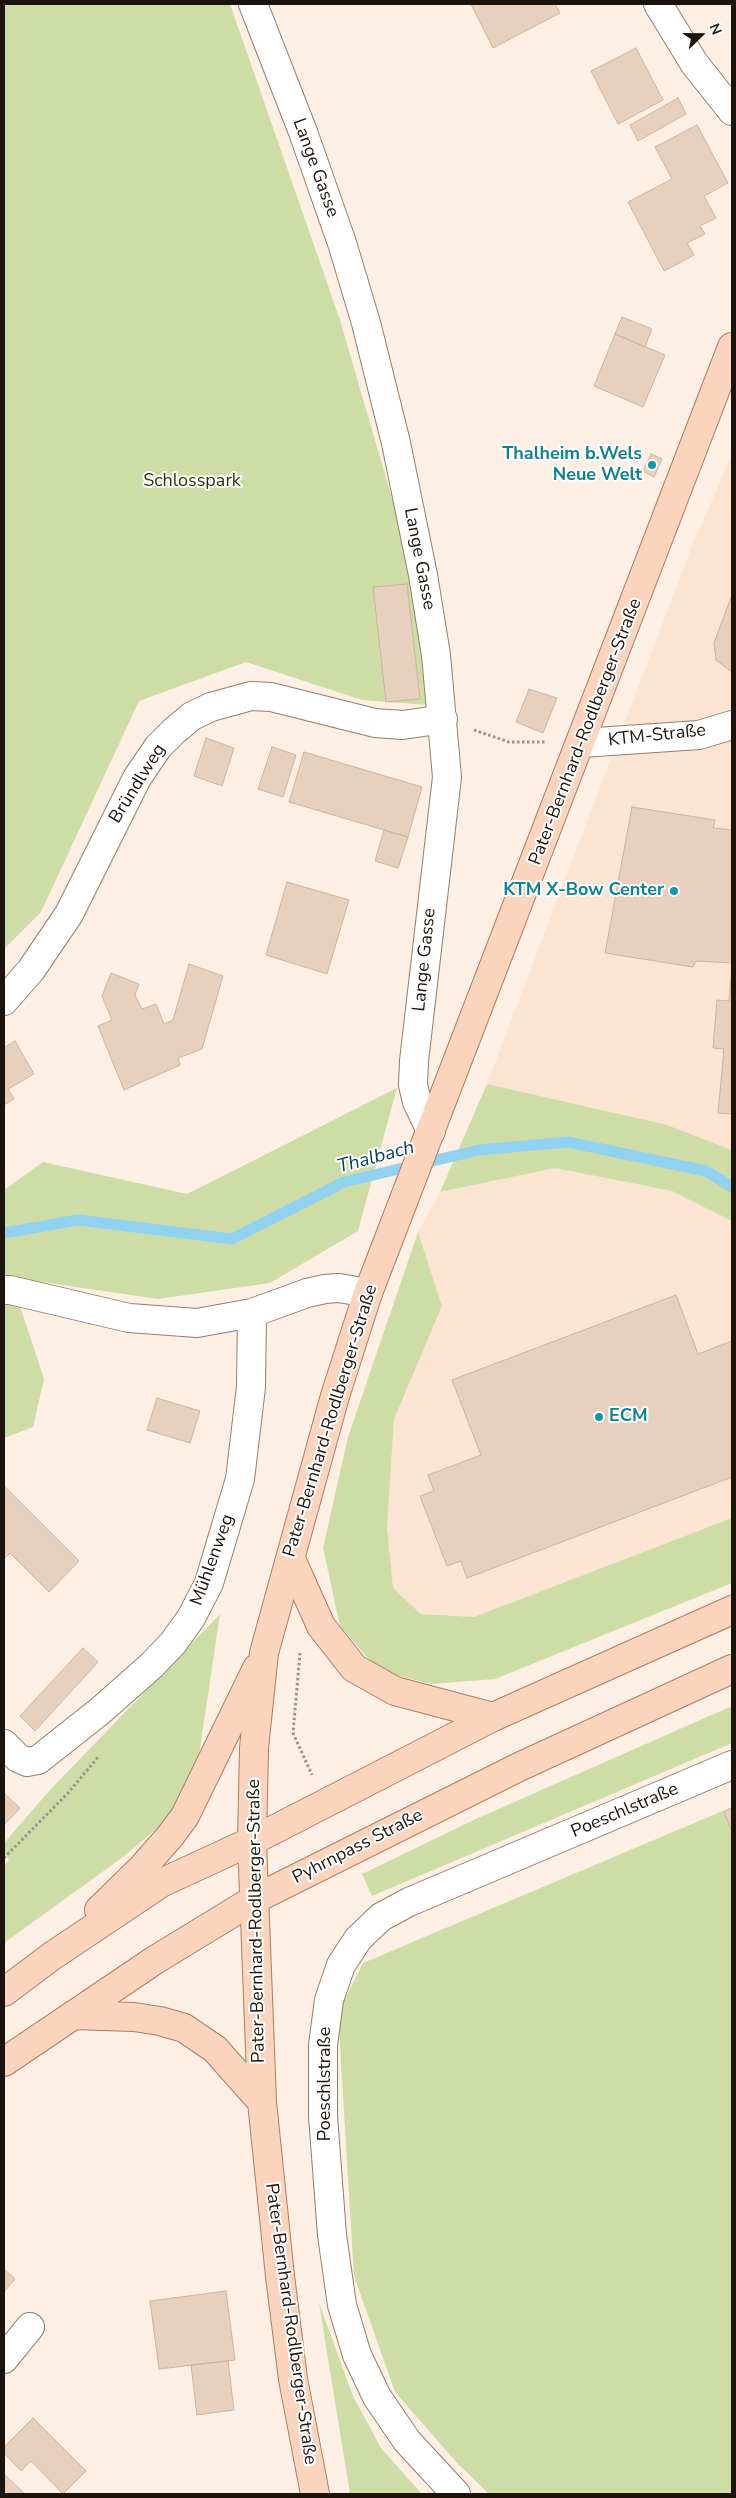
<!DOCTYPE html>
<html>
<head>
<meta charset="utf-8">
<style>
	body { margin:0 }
	#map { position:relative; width:736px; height:2498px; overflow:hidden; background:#fdefe3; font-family:"Nunito Sans",sans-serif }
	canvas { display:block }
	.frame { position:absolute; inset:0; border:5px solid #1b130c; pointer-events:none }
	.north { position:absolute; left:676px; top:10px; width:50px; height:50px; -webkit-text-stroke:4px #fff; paint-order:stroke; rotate:68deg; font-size:14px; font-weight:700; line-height:20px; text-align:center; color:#1b130c }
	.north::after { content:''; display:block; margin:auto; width:18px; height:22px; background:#1b130c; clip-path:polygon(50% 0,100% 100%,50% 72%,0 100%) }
</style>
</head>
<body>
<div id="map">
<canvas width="736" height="2498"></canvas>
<div class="frame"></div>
<div class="north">N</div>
</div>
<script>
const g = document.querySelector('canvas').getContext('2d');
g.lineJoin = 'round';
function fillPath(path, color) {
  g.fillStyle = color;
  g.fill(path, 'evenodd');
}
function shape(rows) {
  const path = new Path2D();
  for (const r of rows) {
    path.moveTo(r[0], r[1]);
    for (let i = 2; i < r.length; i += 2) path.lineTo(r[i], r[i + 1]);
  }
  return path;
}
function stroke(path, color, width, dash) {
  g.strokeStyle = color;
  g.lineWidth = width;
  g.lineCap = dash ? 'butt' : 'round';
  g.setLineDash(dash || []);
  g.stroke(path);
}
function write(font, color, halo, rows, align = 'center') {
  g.font = font + ' "Nunito Sans",sans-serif';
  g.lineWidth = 4;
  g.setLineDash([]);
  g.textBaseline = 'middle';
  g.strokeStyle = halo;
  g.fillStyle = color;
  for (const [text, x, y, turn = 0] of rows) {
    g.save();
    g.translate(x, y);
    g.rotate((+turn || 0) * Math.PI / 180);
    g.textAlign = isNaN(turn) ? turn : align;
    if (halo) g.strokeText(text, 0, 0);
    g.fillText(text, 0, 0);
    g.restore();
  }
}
fillPath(shape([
	[732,455,732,1150,487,1084,694,541],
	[555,1168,672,1191,732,1221,732,1518,474,1617,421,1614,393,1588,387,1526,394,1419,442,1306,418,1232,440,1192]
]), '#fbe4d1');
fillPath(shape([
	[4,4,230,4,340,320,407,550,428,705,362,700,246,662,139,701,41,912,4,949],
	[487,1084,667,1125,732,1150,732,1221,672,1191,555,1168,440,1192],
	[397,1088,358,1231,270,1283,158,1299,42,1282,14,1288,44,1379,33,1427,4,1438,4,1190,43,1162,187,1194],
	[418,1232,442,1306,394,1419,387,1526,393,1588,421,1614,474,1617,732,1518,732,1583,495,1679,431,1684,379,1671,340,1626,323,1548,348,1437],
	[220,1614,199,1755,168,1819,123,1857,4,1943,4,1866,9,1860,4,1853,4,1843,49,1791],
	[732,1706,732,1743,372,1896,362,1874,478,1818],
	[732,1807,732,2494,489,2494,457,2463,395,2392,354,2276,338,2013,363,1963],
	[319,2303,353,2396,381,2448,422,2494,350,2494]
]), '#cedda6');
stroke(shape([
	[4,1233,78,1220,232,1239,344,1182,479,1150,568,1142,706,1171,732,1187]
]), '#91d2f0', 11);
const building = shape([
	[471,4,555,4,560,13,493,48,471,4],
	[636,48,663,100,618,124,591,71,636,48],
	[678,98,686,114,638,141,630,125,678,98],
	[697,125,728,183,704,196,716,218,700,226,705,234,687,243,694,255,664,271,628,202,672,179,655,147,697,125],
	[622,317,652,329,645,347,615,334,622,317],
	[615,334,665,355,643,407,594,386,615,334],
	[651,454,662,459,654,477,643,471,651,454],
	[407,584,420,699,386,702,373,587,407,584],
	[732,595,732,672,716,660,714,643,732,595],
	[529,689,557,698,543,733,516,722,529,689],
	[206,738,234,748,222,786,194,776,206,738],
	[272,747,296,755,283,797,258,789,272,747],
	[304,752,422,787,408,837,289,802,304,752],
	[632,807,715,820,713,828,732,830,732,963,696,961,693,967,605,953,632,807],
	[384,830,408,837,398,868,375,861,384,830],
	[287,882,349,900,327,974,266,955,287,882],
	[189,964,223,976,202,1049,178,1058,180,1065,124,1090,98,1026,112,1020,102,996,111,973,139,984,135,995,142,1009,156,1004,164,1024,173,1020,189,964],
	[732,966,732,1114,718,1113,724,1049,713,1048,717,1000,729,1001,732,966],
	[15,1041,34,1074,8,1089,14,1099,4,1105,4,1048,15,1041],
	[676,1295,698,1354,732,1341,732,1477,467,1578,461,1561,447,1566,420,1496,434,1491,428,1475,481,1455,452,1380,676,1295],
	[157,1398,200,1411,190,1443,147,1430,157,1398],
	[4,1486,79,1561,49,1592,10,1553,4,1559,4,1486],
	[83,1648,98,1662,35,1731,20,1716,83,1648],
	[4,1793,20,1808,4,1825,4,1793],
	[732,1808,732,1828,731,1829,724,1812,732,1808],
	[4,2269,15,2279,4,2292,4,2269],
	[226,2291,235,2360,159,2369,150,2301,226,2291],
	[228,2361,234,2410,197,2415,191,2365,228,2361],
	[33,2418,86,2471,63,2494,31,2461,21,2471,4,2453,4,2447,33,2418],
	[4,2474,25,2494,4,2494,4,2474]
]);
fillPath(building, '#e7d1be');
stroke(building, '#c9b4a1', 1);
const minor = shape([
	[253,4,303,132,342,243,366,323,396,443,423,575,436,655,447,777,414,1061,413,1085,417,1102,431,1131],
	[658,4,694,63,732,111],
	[582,743,699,735,732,725],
	[4,1001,31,970,69,914,137,778,158,747,174,731,192,716,211,707,251,696,271,697,375,723,403,725,443,719],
	[4,1290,10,1290,129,1318,197,1323,252,1313,307,1293,325,1289,339,1288,368,1293],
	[4,1744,18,1758,27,1762,38,1760,100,1711,152,1665,173,1643,191,1618,209,1583,240,1479,251,1387,252,1313],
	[4,2359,30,2327],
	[456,2494,407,2441,377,2397,357,2355,342,2305,332,2235,323,2116,323,2045,329,2000,341,1965,358,1939,381,1917,409,1902,732,1765]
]);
const major = shape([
	[291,1559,321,1626,354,1668,395,1691,493,1717],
	[99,1910,142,1868,171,1835,185,1816,257,1668],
	[4,1992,52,1956,161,1883,252,1841,493,1717,732,1610],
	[73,2015,134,2017,160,2021,184,2028,215,2049,262,2102],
	[4,2062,155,1960,255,1899,519,1767,732,1669],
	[315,2494,293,2379,280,2276,262,2102,252,1841,254,1748,264,1653,335,1396,368,1293,732,347]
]);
stroke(minor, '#937f6d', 30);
stroke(major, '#ab7e63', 30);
stroke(shape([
	[474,730,509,742,546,742],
	[300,1653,293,1733,312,1775],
	[4,1858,68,1793,99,1756]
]), '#9d9288', 3, [2.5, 2.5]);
stroke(minor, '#fff', 28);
stroke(major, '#fbd4be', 28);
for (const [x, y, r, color] of [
	[652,465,5,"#0f9aa8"],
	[674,891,5,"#0f9aa8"],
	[599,1417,5,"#0f9aa8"]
]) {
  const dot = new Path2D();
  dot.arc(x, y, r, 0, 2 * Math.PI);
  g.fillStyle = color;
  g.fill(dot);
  stroke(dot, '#fff', 2);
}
write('18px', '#1b130c', '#fff', [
	["Lange Gasse",315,168,70],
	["Lange Gasse",419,559,79],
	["Pater-Bernhard-Rodlberger-Straße",586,732,-69],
	["KTM-Straße",657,736,-6],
	["Bründlweg",138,784,-58],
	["Lange Gasse",425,960,-84],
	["Pater-Bernhard-Rodlberger-Straße",331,1421,-73],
	["Mühlenweg",213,1560,-70],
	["Poeschlstraße",625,1811,-23],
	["Pyhrnpass Straße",358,1847,-27],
	["Pater-Bernhard-Rodlberger-Straße",257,1921,-91],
	["Poeschlstraße",326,2084,-90],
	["Pater-Bernhard-Rodlberger-Straße",290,2324,82]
]);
write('bold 18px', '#0d838f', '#fff', [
	["Thalheim b.Wels",642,455],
	["Neue Welt",642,476],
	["KTM X-Bow Center",664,891],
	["ECM",609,1417,"left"]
], 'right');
write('18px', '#2e370c', '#fff', [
	["Schlosspark",192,482]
]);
write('italic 19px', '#074155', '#fff', [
	["Thalbach",376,1158,-15]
]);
</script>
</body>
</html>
